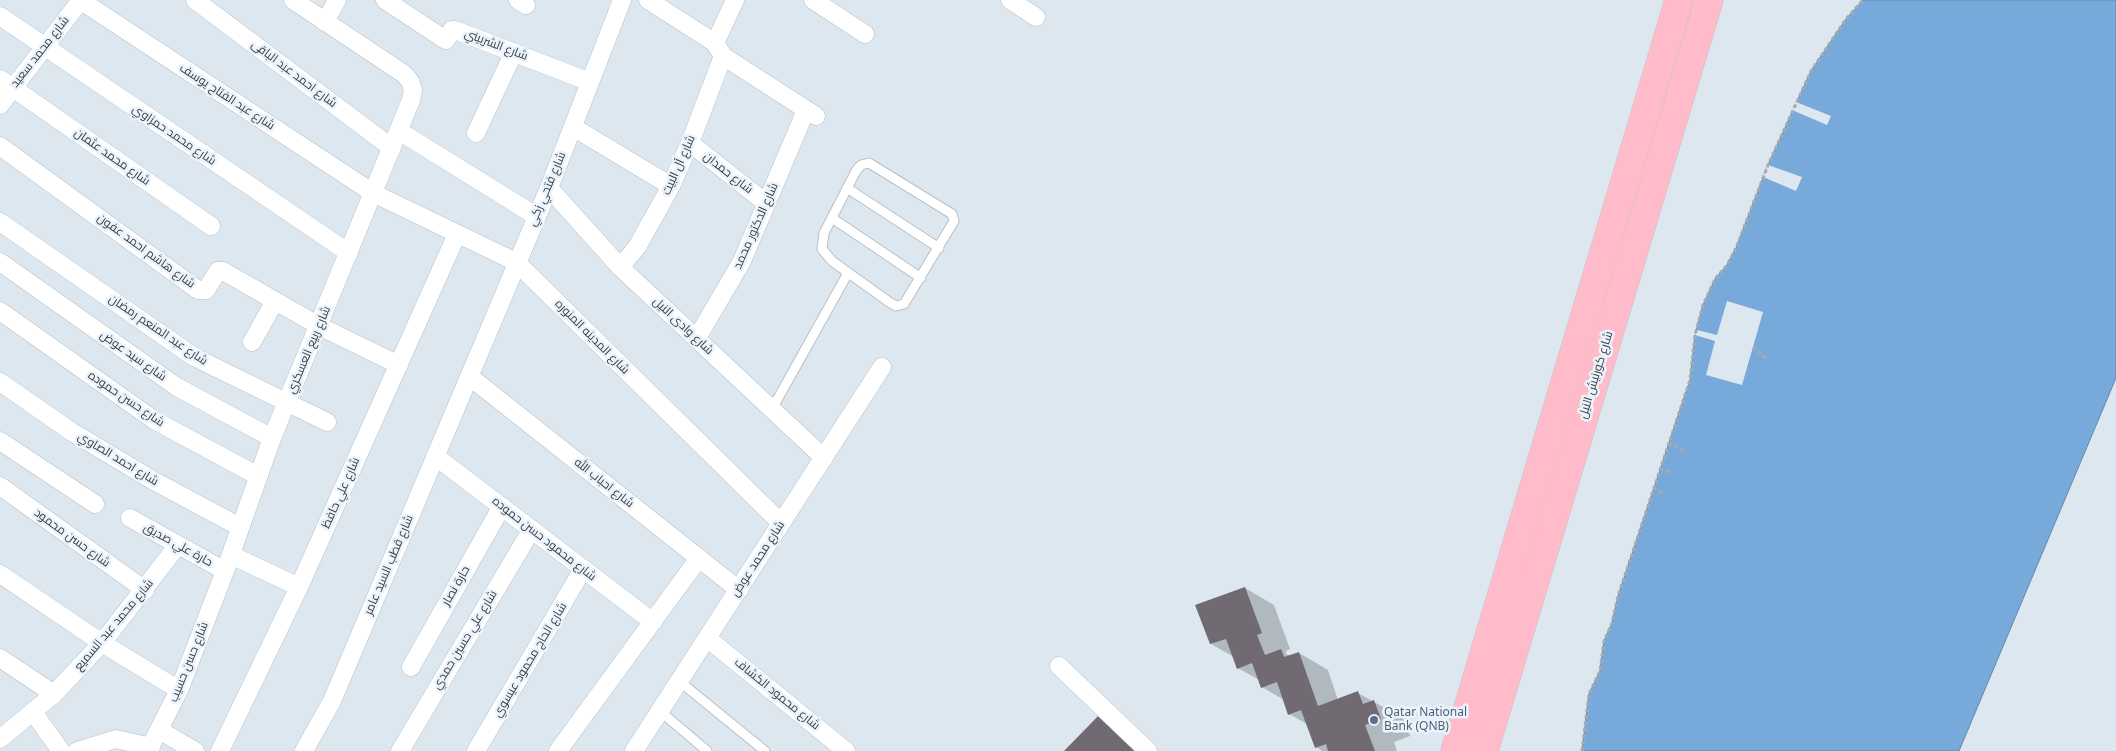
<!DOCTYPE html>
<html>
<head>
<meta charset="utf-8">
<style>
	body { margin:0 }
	canvas { display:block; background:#dde7f0 }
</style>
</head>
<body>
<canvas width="2116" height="751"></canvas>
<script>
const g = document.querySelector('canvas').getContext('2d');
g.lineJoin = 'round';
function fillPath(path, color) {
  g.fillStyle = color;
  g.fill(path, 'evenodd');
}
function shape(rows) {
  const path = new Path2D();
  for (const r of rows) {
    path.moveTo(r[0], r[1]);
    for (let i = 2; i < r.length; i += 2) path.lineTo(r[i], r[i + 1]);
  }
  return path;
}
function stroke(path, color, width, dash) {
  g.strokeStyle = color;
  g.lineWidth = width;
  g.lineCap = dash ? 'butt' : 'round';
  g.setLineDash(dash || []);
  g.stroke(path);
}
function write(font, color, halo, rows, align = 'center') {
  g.font = font + ' "Noto Sans",Cairo,sans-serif';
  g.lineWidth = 5;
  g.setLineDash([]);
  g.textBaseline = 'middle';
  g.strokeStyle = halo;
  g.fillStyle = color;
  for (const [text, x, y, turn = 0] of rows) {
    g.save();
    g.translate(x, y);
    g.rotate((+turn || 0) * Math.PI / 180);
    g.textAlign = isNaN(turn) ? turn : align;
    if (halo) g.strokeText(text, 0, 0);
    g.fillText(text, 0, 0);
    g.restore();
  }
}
const water = shape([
	[1863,0,2116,0,2116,378,1959,751,1582,751,1589,694,1600,671,1604,641,1612,623,1618,596,1690,380,1695,335,1703,305,1715,279,1727,265,1736,248,1768,165,1811,71,1846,19,1863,0]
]);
fillPath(water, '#77aada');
stroke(water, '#6489ac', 1);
fillPath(shape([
	[1796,102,1831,116,1827,125,1792,110],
	[1768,165,1802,177,1796,191,1763,177],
	[1727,301,1763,312,1742,385,1706,375,1715,341,1695,335,1697,330,1717,335]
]), '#dde7f0');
fillPath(shape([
	[1245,588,1274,605,1290,649,1286,651,1286,654,1291,656,1299,653,1328,670,1338,700,1358,693,1403,718,1410,736,1394,742,1397,751,1322,751,1316,747,1307,724,1289,714,1284,700,1262,687,1259,680,1238,668,1234,657,1211,644]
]), '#0003');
fillPath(shape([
	[1245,587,1262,633,1257,635,1265,655,1281,649,1284,657,1299,652,1318,706,1358,691,1363,704,1374,700,1381,719,1365,725,1375,751,1328,751,1326,744,1315,748,1301,710,1288,715,1277,682,1261,688,1252,663,1237,669,1226,639,1210,644,1195,605],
	[1102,712,1141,751,1064,751]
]), '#716a72');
const service = shape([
	[869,163,952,214,954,221,904,304,896,306,889,302,832,261,822,249,824,233,856,171,861,165,869,163],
	[847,188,939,248],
	[832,218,921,278],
	[772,409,848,273],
	[679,681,765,751],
	[660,711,707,751]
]);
const minor = shape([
	[80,0,373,193,516,262,781,523],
	[195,0,392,148],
	[385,0,444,39,446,40,452,30,455,30,590,82],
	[518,0,526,5],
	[648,0,715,43,723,56,816,116],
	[813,0,865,34],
	[1010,0,1036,17],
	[0,16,349,253],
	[325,22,337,0],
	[715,43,735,0],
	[0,79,211,226],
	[0,105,81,0],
	[573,127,671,186],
	[399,131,536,216],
	[476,133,514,52],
	[690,143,766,203],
	[0,146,198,290,206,290,218,271,223,271,319,326,399,365],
	[549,188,620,267,824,458],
	[0,222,194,357,327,422],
	[0,262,177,387,272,438],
	[620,267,637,247,671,186,690,143,723,56],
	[0,311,154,420,258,476],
	[697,338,742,261,806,110],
	[252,342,275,301],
	[469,376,739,590],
	[0,382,72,432,154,481,240,527],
	[0,441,95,504],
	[435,456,653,622],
	[0,486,145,590],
	[130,518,225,571],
	[231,555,299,587],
	[0,574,102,643,179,690],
	[707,638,846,751],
	[0,658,54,694],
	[1059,666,1148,751],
	[411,667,502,506],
	[33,712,61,751],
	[159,730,195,751],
	[0,739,54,694,102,643,178,545],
	[77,751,116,739,151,747],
	[148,751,179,690,225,571,272,438,411,100,413,90,410,81,404,74,293,0],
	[220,751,299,587,457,234],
	[304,751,332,701,549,188,622,0],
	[400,751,532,529],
	[476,751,583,569],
	[558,751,699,558],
	[634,751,882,367]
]);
const trunk = shape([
	[1455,751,1679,0],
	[1484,751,1709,0]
]);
stroke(service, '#b7c0c8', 11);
stroke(minor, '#b7c0c8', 19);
stroke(trunk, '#c4c4c6', 29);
stroke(shape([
	[1753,347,1766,358],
	[1668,443,1684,451],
	[1659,469,1673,473],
	[1653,488,1665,494],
	[1582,751,1589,694,1600,671,1604,641,1612,623,1618,596,1690,380,1695,335,1703,305,1715,279,1727,265,1736,248,1768,165,1811,71,1846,19,1863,0]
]), '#a4abb2', 3, [4, 2.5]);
stroke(service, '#fff', 9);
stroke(minor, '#fff', 18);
stroke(trunk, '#ffbbca', 28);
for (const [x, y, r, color] of [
	[1374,720,5,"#5c6f8a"]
]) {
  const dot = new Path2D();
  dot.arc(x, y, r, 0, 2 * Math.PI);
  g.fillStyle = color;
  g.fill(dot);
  stroke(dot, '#ebf4fd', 2);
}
write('12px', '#393c40', '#ebf4fd', [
	["شارع الشربيني",496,45,21],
	["شارع محمد سعيد",40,52,-52],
	["شارع احمد عبد الباقى",294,74,37],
	["شارع عبد الفتاح يوسف",227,97,33],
	["شارع محمد حمزاوي",174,135,34],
	["شارع محمد عثمان",112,157,35],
	["شارع آل البيت",679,165,-66],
	["شارع حمدان",728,173,38],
	["شارع فتحي زكي",547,189,-67],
	["شارع الدكتور محمد",756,226,-66],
	["شارع هاشم احمد عفون",146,251,36],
	["شارع وادى النيل",683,326,43],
	["شارع عبد المنعم رمضان",158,330,34],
	["شارع المدينه المنوره",592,337,45],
	["شارع ربيع العسكري",309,350,-67],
	["شارع سيد عوض",133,356,35],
	["شارع كورنيش النيل",1596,375,-73],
	["شارع حسن حموده",126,399,34],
	["شارع احمد الصاوي",118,459,31],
	["شارع احباب الله",604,483,38],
	["شارع علي حافظ",341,493,-66],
	["شارع حسن محمود",72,538,36],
	["شارع محمود حسن حموده",544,539,38],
	["حارة علي صديق",178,545,29],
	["شارع محمد عوض",758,559,-57],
	["شارع قطب السيد عامر",389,565,-67],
	["حارة نصار",456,586,-60],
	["شارع محمد عبد السميع",114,625,-50],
	["شارع علي حسين حمدي",465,640,-59],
	["شارع الحاج محمود عيسوي",530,660,-59],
	["شارع حسن حسيب",189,662,-68],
	["شارع محمود الكشاف",777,694,39]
]);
write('12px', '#4e5e75', '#ebf4fd', [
	["Qatar National",1384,713],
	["Bank (QNB)",1384,727]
], 'left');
</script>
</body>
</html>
